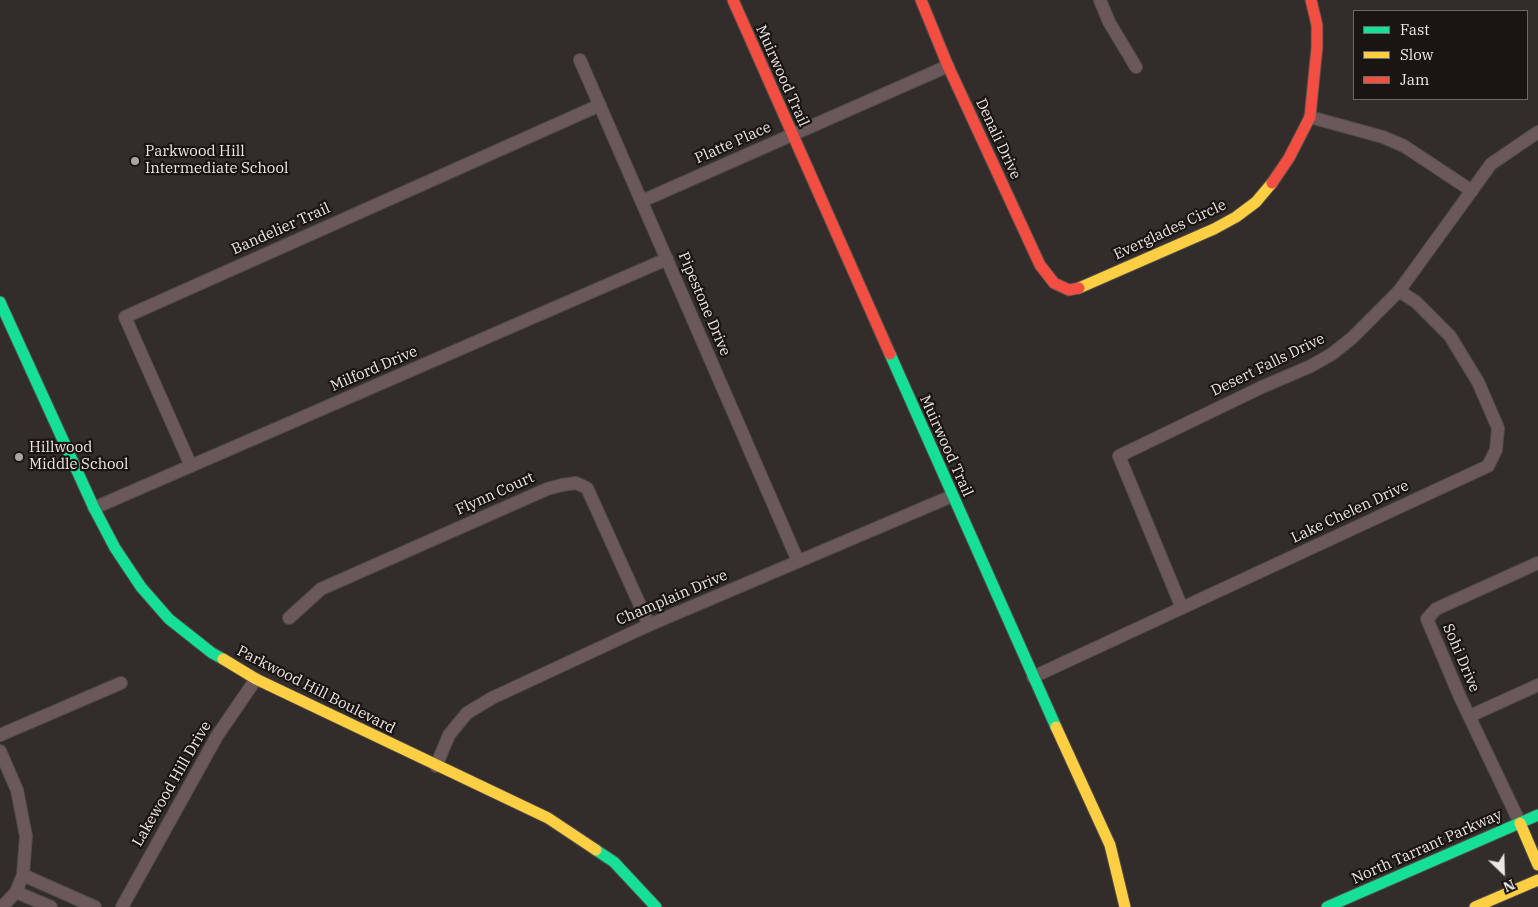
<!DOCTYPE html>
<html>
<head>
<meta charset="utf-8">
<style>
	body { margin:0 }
	#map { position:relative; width:1538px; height:907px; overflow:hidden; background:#322c2a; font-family:"IBM Plex Serif",serif }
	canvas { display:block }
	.legend { position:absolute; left:1353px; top:10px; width:175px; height:90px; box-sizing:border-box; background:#191513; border:1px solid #6d6966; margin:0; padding:6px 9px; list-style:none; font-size:15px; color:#ece6e3 }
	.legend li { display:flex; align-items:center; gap:10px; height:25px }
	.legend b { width:25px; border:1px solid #6d6966 }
	.north { position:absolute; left:1478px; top:847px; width:50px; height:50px; -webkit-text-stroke:4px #191513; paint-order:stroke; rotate:156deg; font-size:14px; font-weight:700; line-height:20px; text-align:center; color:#ece6e3 }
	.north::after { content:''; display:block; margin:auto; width:18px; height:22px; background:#ece6e3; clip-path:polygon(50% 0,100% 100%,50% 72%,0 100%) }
</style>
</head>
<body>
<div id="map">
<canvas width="1538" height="907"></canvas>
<ul class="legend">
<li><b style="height:6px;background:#16e098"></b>Fast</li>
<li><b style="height:6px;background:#ffcf43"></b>Slow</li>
<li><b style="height:6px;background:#f24e42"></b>Jam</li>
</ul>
<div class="north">N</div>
</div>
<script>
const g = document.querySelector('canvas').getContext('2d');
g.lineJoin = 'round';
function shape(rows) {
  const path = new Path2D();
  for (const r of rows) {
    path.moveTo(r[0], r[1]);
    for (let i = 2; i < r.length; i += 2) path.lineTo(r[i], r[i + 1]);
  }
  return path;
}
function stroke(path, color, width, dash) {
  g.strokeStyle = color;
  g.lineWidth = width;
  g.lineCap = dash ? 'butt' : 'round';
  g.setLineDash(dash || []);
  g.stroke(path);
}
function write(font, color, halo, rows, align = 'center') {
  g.font = font + ' "IBM Plex Serif",serif';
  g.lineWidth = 4.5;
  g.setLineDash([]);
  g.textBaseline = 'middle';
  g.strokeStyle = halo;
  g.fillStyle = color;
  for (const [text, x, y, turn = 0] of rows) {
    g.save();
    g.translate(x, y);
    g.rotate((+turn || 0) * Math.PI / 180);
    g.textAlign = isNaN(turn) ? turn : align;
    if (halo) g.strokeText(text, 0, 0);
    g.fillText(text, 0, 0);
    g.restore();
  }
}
const street = shape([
	[1100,0,1109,22,1136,67],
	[580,60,798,561],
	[1310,117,1383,137,1404,146,1472,191],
	[642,201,948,66],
	[191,466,125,317,600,105],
	[94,508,667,259],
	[1182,608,1119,456,1262,387,1311,366,1332,354,1352,338,1399,291,1491,164,1538,132],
	[289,618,321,589,547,489,562,485,576,483,587,488,649,625],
	[1033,677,1488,466,1496,450,1498,428,1478,382,1450,336,1416,302,1399,291],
	[1470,716,1538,685],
	[0,735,121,683],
	[0,751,17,790,26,836,23,875,16,892,2,907],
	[436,766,449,735,467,713,492,698,649,625,952,496],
	[1520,823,1460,697,1427,619,1436,609,1538,563],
	[23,875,95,907],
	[16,892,51,907],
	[122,907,217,736,256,679]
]);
const fast = shape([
	[0,302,94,508,115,548,141,587,169,619,212,653,223,659],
	[890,354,1056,727],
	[596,850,614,862,656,907],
	[1327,907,1538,815]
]);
const slow = shape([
	[1079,288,1214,229,1236,217,1256,202,1272,183],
	[223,659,256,679,548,818,596,850],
	[1056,727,1110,845,1125,907],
	[1520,823,1538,865],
	[1475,907,1538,880]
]);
const jam = shape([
	[733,0,890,354],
	[921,0,948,66,1040,265,1054,283,1069,290,1079,288],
	[1272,183,1289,158,1310,117,1317,47,1317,25,1311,0]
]);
stroke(street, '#4f4b48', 14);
stroke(fast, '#4f4b48', 13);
stroke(slow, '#4f4b48', 13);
stroke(jam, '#4f4b48', 13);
stroke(street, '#6a585a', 12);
stroke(fast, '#16e098', 11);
stroke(slow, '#ffcf43', 11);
stroke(jam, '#f24e42', 11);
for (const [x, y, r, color] of [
	[135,161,5,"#aba5a2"],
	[19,457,5,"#aba5a2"]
]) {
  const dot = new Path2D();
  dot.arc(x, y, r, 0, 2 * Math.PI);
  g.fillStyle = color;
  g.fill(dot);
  stroke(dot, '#191513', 2);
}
write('15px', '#ece6e3', '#191513', [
	["Muirwood Trail",782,76,66],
	["Denali Drive",998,139,65],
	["Platte Place",733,143,-24],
	["Bandelier Trail",281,229,-24],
	["Everglades Circle",1170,230,-25],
	["Pipestone Drive",704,304,67],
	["Desert Falls Drive",1268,365,-26],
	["Milford Drive",374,369,-23],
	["Muirwood Trail",946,446,66],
	["Flynn Court",495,494,-24],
	["Lake Chelen Drive",1350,512,-25],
	["Champlain Drive",672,598,-23],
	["Sohi Drive",1461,658,67],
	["Parkwood Hill Boulevard",316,690,27],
	["Lakewood Hill Drive",172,784,-60],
	["North Tarrant Parkway",1427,847,-24]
]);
write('15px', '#ece6e3', '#191513', [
	["Parkwood Hill",145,152],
	["Intermediate School",145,169],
	["Hillwood",29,448],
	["Middle School",29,465]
], 'left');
</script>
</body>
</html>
